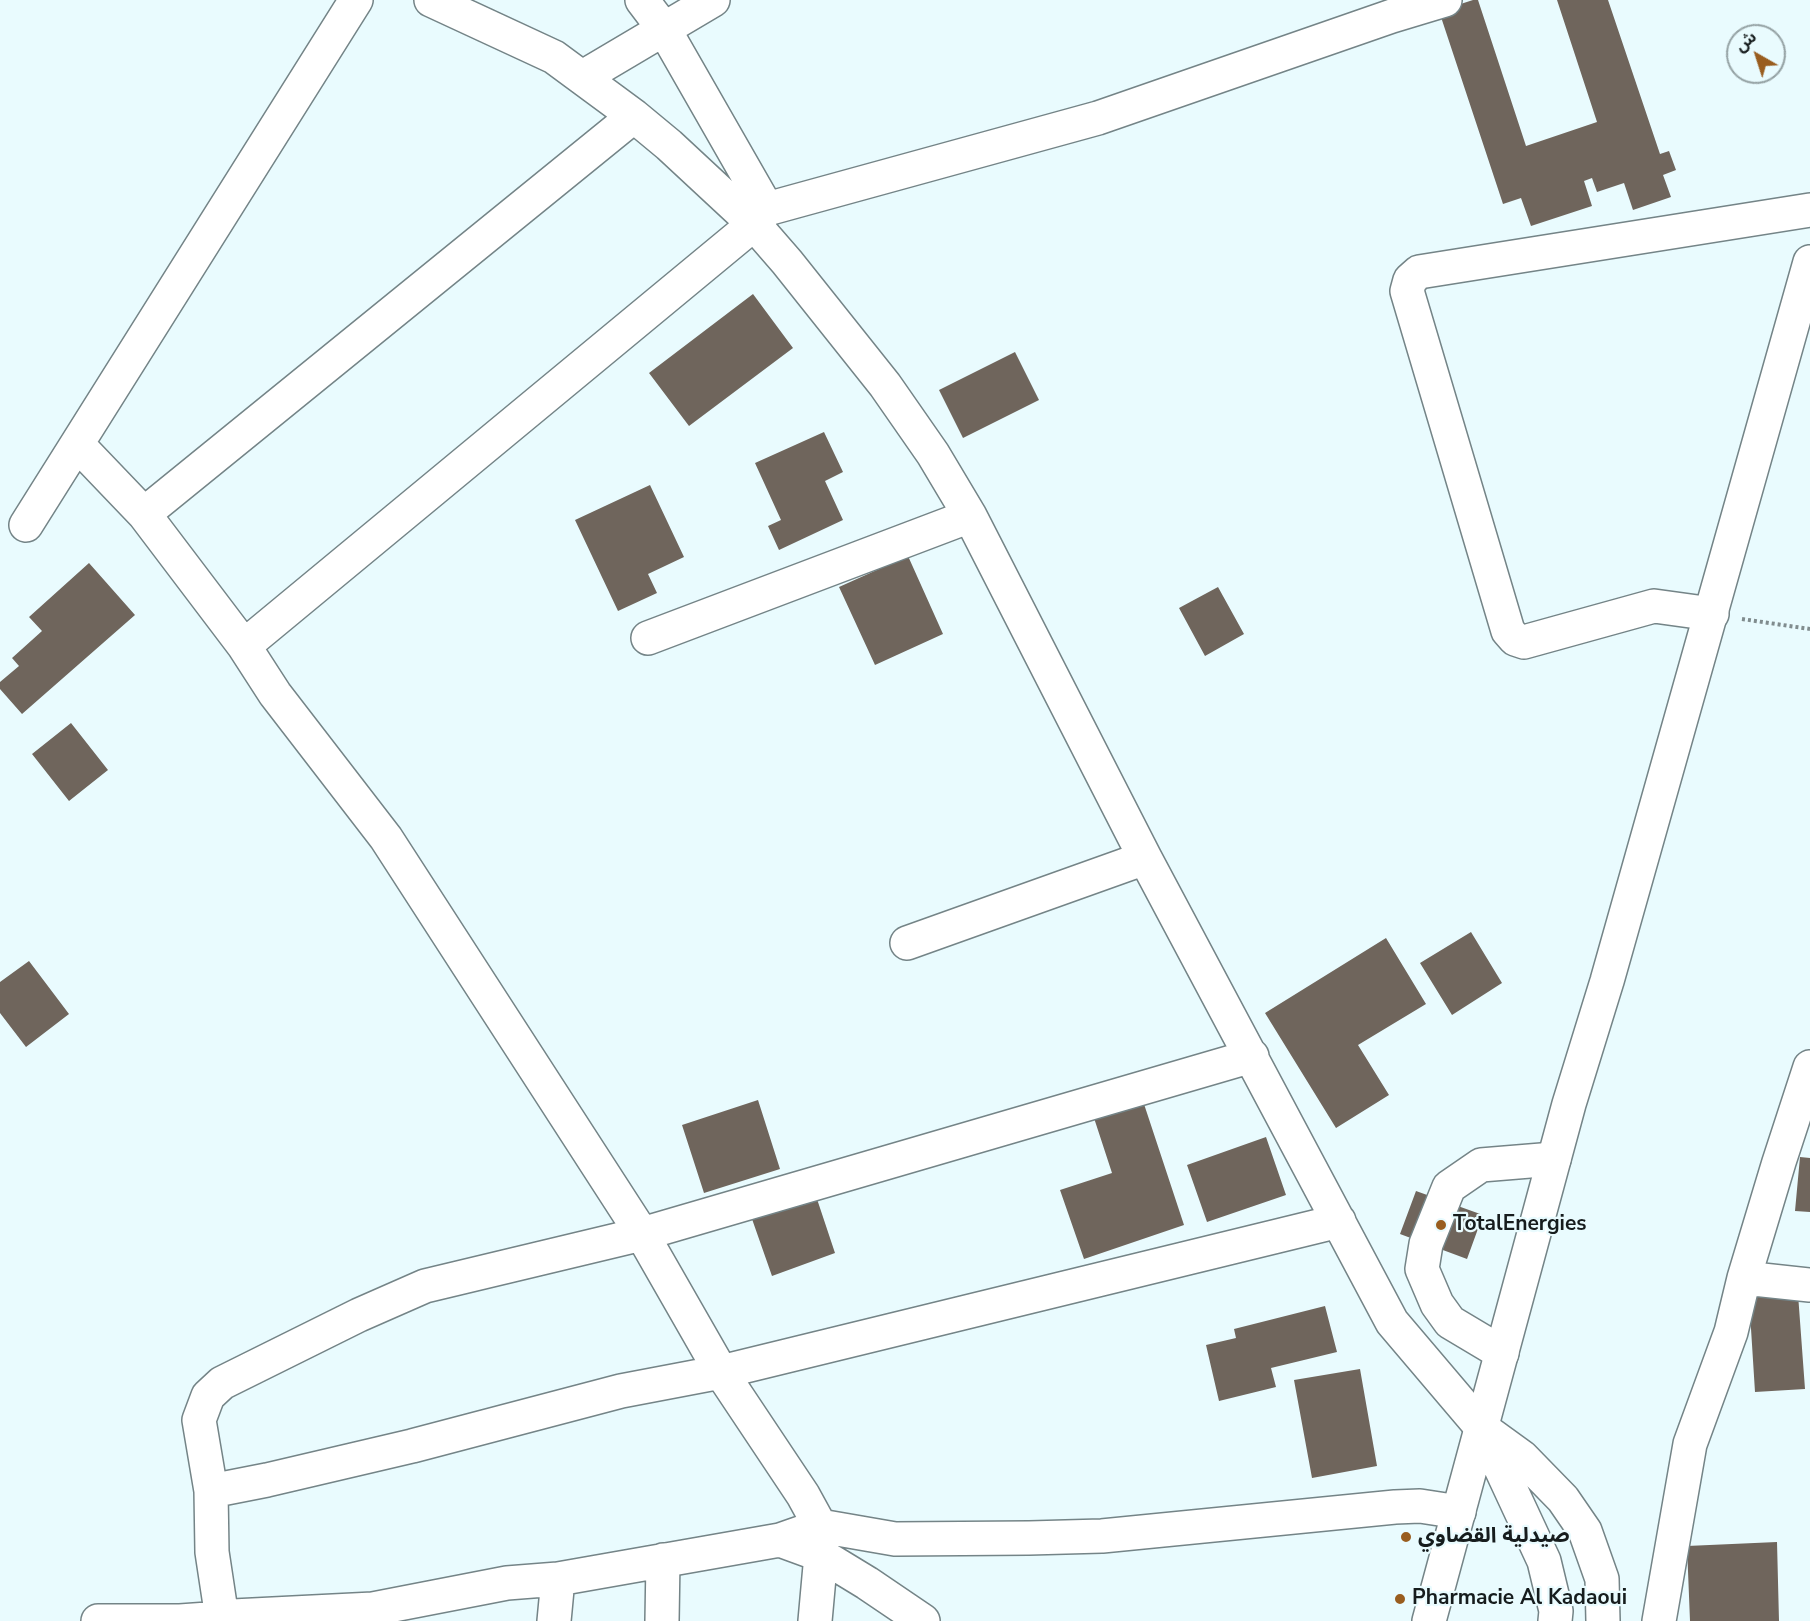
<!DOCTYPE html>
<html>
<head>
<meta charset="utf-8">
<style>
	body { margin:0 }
	#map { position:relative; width:1810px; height:1621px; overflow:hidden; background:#e9fbfe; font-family:"Nunito Sans","Noto Sans Arabic",sans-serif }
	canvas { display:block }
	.north { position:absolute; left:1726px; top:24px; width:60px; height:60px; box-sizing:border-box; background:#e9fbfe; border:2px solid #95a2a4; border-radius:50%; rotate:321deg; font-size:16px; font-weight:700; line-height:24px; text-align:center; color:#161c1d }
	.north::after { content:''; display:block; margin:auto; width:21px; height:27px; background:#995d1f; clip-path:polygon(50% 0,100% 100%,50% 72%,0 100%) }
</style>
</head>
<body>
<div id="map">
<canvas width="1810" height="1621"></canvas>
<div class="north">ش</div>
</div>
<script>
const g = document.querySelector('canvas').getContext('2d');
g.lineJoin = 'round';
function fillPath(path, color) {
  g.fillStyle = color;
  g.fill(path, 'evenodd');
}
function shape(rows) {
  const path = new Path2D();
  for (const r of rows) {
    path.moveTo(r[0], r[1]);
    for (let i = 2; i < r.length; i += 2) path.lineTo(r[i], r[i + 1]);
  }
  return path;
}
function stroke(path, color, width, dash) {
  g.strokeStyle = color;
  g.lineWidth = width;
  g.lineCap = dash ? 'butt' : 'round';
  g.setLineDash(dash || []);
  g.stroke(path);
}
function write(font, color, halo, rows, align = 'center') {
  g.font = font + ' "Nunito Sans","Noto Sans Arabic",sans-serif';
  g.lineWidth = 4.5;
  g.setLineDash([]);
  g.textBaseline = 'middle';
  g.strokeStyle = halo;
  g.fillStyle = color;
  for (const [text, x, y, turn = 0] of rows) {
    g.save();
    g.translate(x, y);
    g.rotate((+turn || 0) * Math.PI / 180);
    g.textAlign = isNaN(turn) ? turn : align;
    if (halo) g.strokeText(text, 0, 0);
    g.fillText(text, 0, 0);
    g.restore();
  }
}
fillPath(shape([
	[1473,0,1478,0,1526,146,1597,122,1557,0,1608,0,1660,154,1669,151,1676,170,1663,175,1671,197,1633,210,1624,183,1597,192,1592,178,1584,181,1592,206,1531,226,1521,198,1503,204,1439,11],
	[753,294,793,348,689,426,649,373],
	[1015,352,1039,400,963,438,939,390],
	[824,432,843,472,825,481,843,520,779,550,768,526,781,520,755,463],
	[650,485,684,557,648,574,657,593,618,611,575,520],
	[908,556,943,634,875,665,839,587],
	[89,563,135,615,22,714,0,689,0,682,19,666,12,658,42,631,29,617],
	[1218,587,1244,634,1205,656,1179,608],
	[71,723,108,770,69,801,32,754],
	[1471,932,1502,983,1452,1015,1420,963],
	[1386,938,1426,1004,1358,1045,1389,1095,1336,1128,1265,1013],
	[29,961,69,1014,26,1047,0,1013,0,982],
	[758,1100,780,1169,704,1193,682,1125],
	[1143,1101,1184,1225,1084,1259,1060,1190,1112,1173,1094,1118],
	[1266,1137,1286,1195,1207,1222,1187,1165],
	[1800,1157,1810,1158,1810,1212,1795,1211],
	[1416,1191,1483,1215,1467,1259,1400,1234],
	[816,1196,835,1253,772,1276,752,1219],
	[1798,1294,1805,1389,1755,1392,1749,1297],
	[1325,1306,1337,1352,1271,1368,1276,1387,1219,1401,1206,1345,1236,1338,1234,1329],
	[1360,1369,1377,1466,1312,1478,1294,1380],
	[1777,1542,1779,1621,1690,1621,1687,1546]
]), '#6f655c');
const minor = shape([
	[431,0,554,57,634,116,669,145,754,224,787,262,885,385,933,454,970,516,1145,858,1392,1322,1482,1428],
	[583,77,713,0],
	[767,209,1098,118,1392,16,1445,0],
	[77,444,144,514,244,646,275,694,386,838,642,1234,721,1372,803,1495,820,1526],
	[144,514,634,116],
	[26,525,356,0],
	[1712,614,1654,606,1524,642,1515,639,1508,631,1407,291,1410,280,1419,272,1810,210],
	[648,638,970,516],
	[244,646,754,224,767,209,664,29,642,0],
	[907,943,1145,858],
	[1744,1278,1810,1285],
	[1502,1353,1450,1322,1437,1304,1422,1269,1426,1244,1449,1187,1481,1165,1554,1159],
	[211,1491,199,1420,208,1396,222,1383,359,1315,425,1286,642,1234,1252,1056],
	[780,1540,821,1555,867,1583,923,1621],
	[98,1621,179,1621],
	[180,1621,222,1618,212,1552,211,1491,267,1480,412,1446,621,1391,721,1372,1339,1221],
	[222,1621,222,1618,233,1616,373,1609,507,1583,558,1579,780,1540,820,1526,895,1539,1029,1538,1102,1536,1395,1507,1420,1506,1459,1512],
	[554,1621,558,1579],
	[662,1621,663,1560],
	[815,1621,821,1555],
	[1659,1621,1690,1444,1731,1332,1744,1278,1779,1162,1810,1067]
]);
const major = shape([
	[1482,1428,1522,1457,1563,1499,1585,1531,1602,1579,1603,1621],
	[1484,1432,1544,1561,1556,1611,1555,1621],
	[1429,1621,1569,1104,1607,981,1810,262]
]);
stroke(minor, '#748487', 36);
stroke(major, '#748487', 36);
stroke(shape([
	[1742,619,1810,629]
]), '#808c8e', 4, [3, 3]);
stroke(minor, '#fff', 33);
stroke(major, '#fff', 33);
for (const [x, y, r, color] of [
	[1441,1225,6,"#995d1f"],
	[1406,1537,6,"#995d1f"],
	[1400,1599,6,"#995d1f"]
]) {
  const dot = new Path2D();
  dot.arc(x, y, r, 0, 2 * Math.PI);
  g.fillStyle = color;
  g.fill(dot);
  stroke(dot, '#e9fbfe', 2);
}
write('bold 21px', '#161c1d', '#e9fbfe', [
	["TotalEnergies",1453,1225],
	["صيدلية القضاوي",1418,1537],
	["Pharmacie Al Kadaoui",1412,1599]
], 'left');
</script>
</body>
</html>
